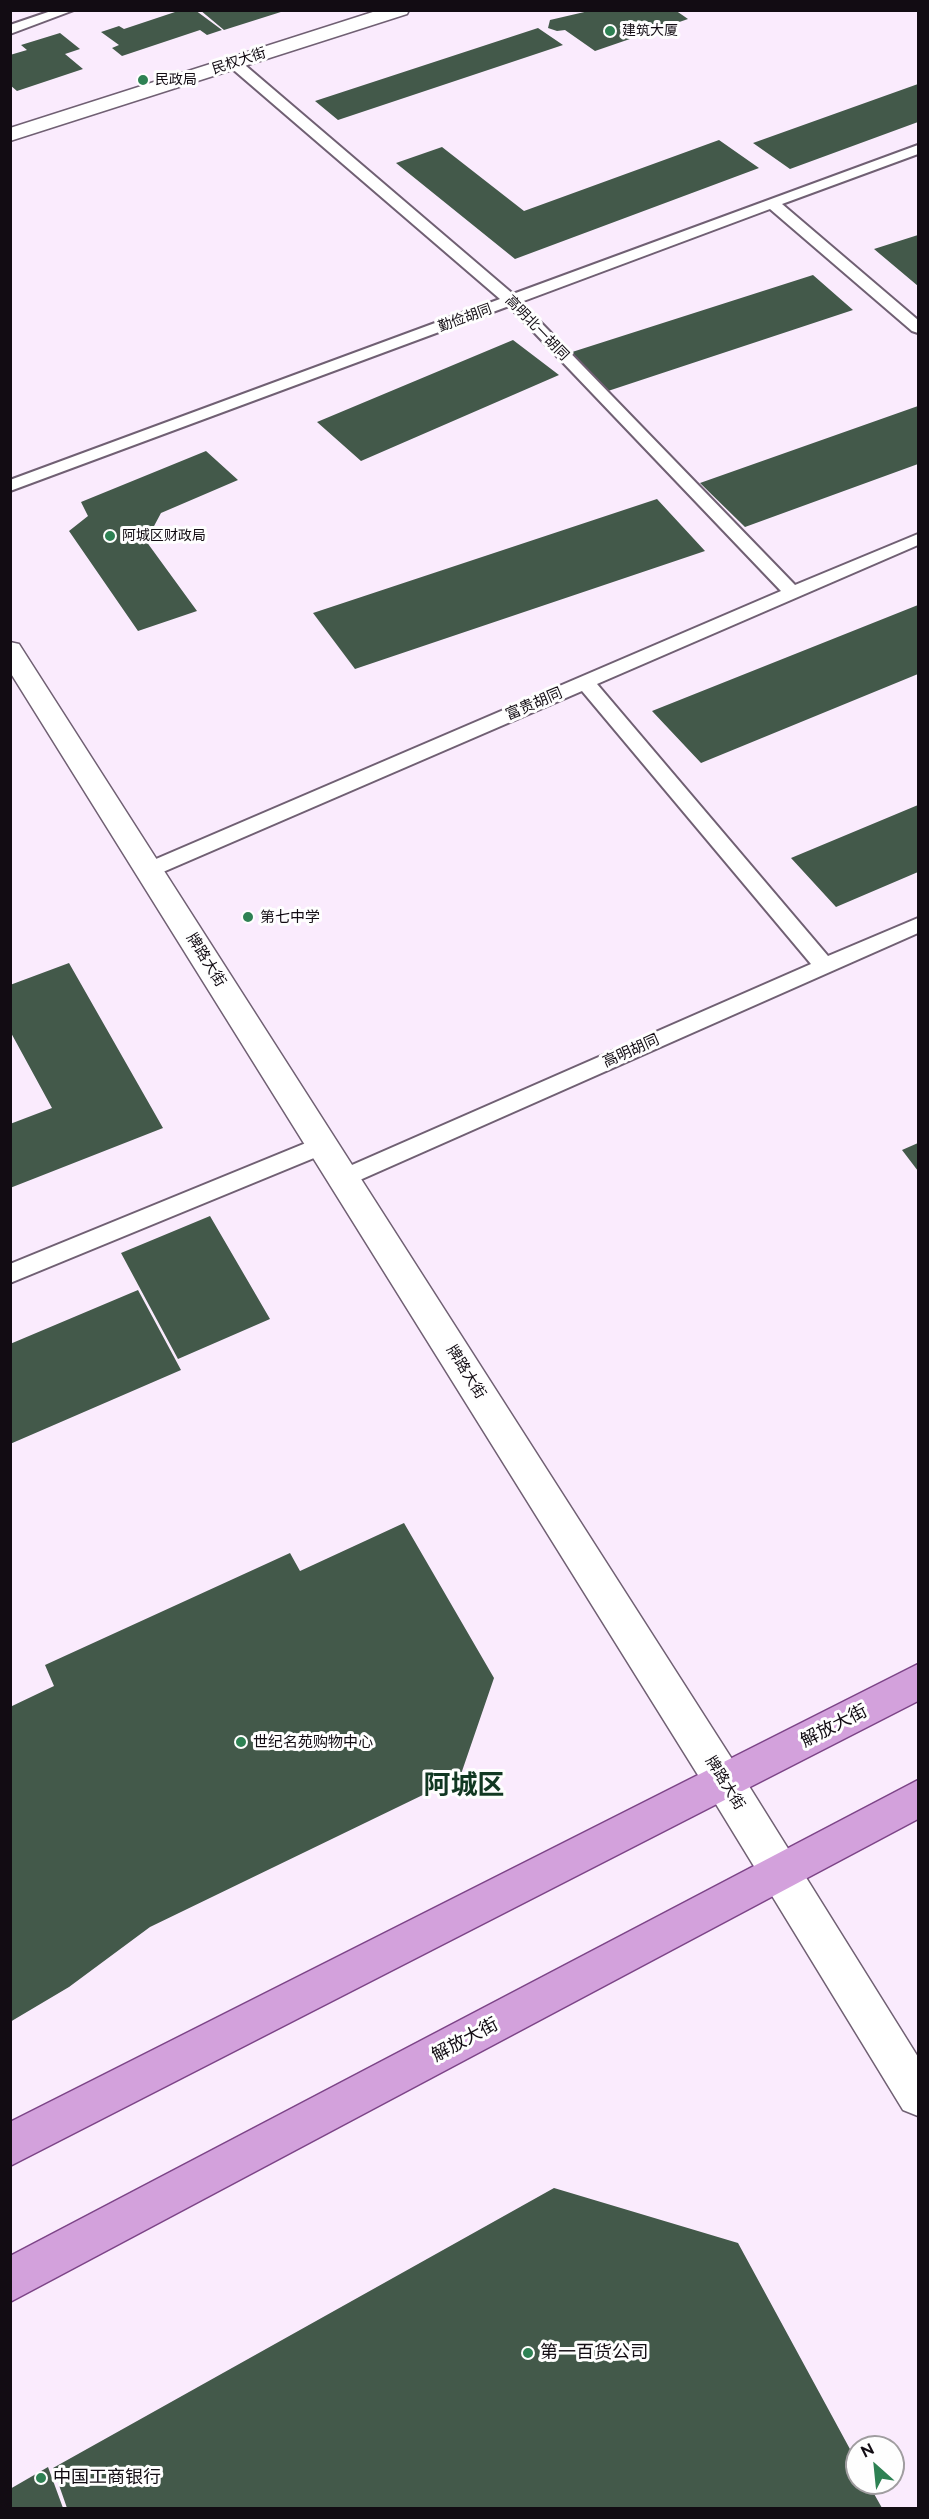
<!DOCTYPE html>
<html>
<head>
<meta charset="utf-8">
<style>
	body { margin:0 }
	#map { position:relative; width:929px; height:2519px; overflow:hidden; background:#faebfd; font-family:Raleway,sans-serif }
	canvas { display:block }
	.frame { position:absolute; inset:0; border:12px solid #120c13; pointer-events:none }
	.north { position:absolute; left:845px; top:2435px; width:60px; height:60px; box-sizing:border-box; background:#fefefe; border:2px solid #a09da0; border-radius:50%; rotate:333deg; font-size:16px; font-weight:700; line-height:24px; text-align:center; color:#120c13 }
	.north::after { content:''; display:block; margin:auto; width:21px; height:27px; background:#2e8153; clip-path:polygon(50% 0,100% 100%,50% 72%,0 100%) }
</style>
</head>
<body>
<div id="map">
<canvas width="929" height="2519"></canvas>
<div class="frame"></div>
<div class="north">N</div>
</div>
<script>
const g = document.querySelector('canvas').getContext('2d');
g.lineJoin = 'round';
function fillPath(path, color) {
  g.fillStyle = color;
  g.fill(path, 'evenodd');
}
function shape(rows) {
  const path = new Path2D();
  for (const r of rows) {
    path.moveTo(r[0], r[1]);
    for (let i = 2; i < r.length; i += 2) path.lineTo(r[i], r[i + 1]);
  }
  return path;
}
function stroke(path, color, width, dash) {
  g.strokeStyle = color;
  g.lineWidth = width;
  g.lineCap = dash ? 'butt' : 'round';
  g.setLineDash(dash || []);
  g.stroke(path);
}
function write(font, color, halo, rows, align = 'center') {
  g.font = font + ' Raleway,"Noto Sans SC",sans-serif';
  g.lineWidth = 6;
  g.setLineDash([]);
  g.textBaseline = 'middle';
  g.strokeStyle = halo;
  g.fillStyle = color;
  for (const [text, x, y, turn = 0] of rows) {
    g.save();
    g.translate(x, y);
    g.rotate((+turn || 0) * Math.PI / 180);
    g.textAlign = isNaN(turn) ? turn : align;
    if (halo) g.strokeText(text, 0, 0);
    g.fillText(text, 0, 0);
    g.restore();
  }
}
fillPath(shape([
	[181,10,195,10,222,30,207,35,200,30,122,56,112,48,119,45,101,32,119,26,124,29],
	[200,10,284,10,284,11,224,30],
	[593,10,675,10,688,19,595,51,565,30,557,31,548,28,550,20],
	[538,28,563,45,338,120,315,101],
	[60,33,80,49,65,54,83,69,17,91,10,85,10,55,27,50,21,45],
	[918,84,918,122,790,169,753,143],
	[719,140,759,168,515,259,396,163,442,147,524,211],
	[918,235,918,286,874,249],
	[813,275,853,310,608,391,569,353],
	[513,340,559,375,361,461,317,422],
	[918,406,918,464,745,527,700,483],
	[206,451,238,480,161,513,146,541,197,611,138,631,69,531,88,516,81,502],
	[657,499,705,551,355,669,313,613],
	[918,605,918,674,701,763,652,711],
	[918,805,918,872,836,907,791,858],
	[69,963,163,1128,10,1188,10,1124,52,1108,10,1031,10,985],
	[918,1143,918,1171,902,1150],
	[210,1216,270,1319,178,1359,121,1253],
	[138,1290,181,1370,10,1444,10,1344],
	[404,1523,494,1678,460,1777,150,1927,69,1987,10,2022,10,1707,54,1686,45,1665,290,1553,300,1571],
	[554,2188,738,2243,857,2462,857,2483,868,2483,882,2508,67,2508,53,2468],
	[48,2467,63,2508,10,2508,10,2489]
]), '#43594a');
const service = shape([
	[54,10,74,10,10,34,10,25,54,10],
	[234,59,239,60,513,294,918,145,918,154,782,204,918,320,918,333,912,331,770,209,521,302,795,585,918,534,918,545,597,684,828,956,918,918,918,933,344,1187,336,1184,333,1178,336,1172,811,964,582,691,156,875,142,875,139,870,142,865,781,591,509,306,10,491,10,480,500,299,229,66,229,60,234,59],
	[323,1136,331,1139,334,1145,331,1151,10,1283,10,1264,323,1136]
]);
const tertiary = shape([
	[379,10,409,10,407,14,10,141,10,128,379,10],
	[10,642,19,644,739,1770,918,2057,918,2116,903,2110,711,1796,10,672,10,642]
]);
const primary = shape([
	[918,1664,918,1701,10,2166,10,2122,918,1664],
	[918,1780,918,1819,10,2302,10,2256,918,1780]
]);
stroke(service, '#706073', 4);
stroke(tertiary, '#706073', 3);
stroke(primary, '#7c4487', 3);
fillPath(service, '#fff');
fillPath(tertiary, '#fff');
fillPath(primary, '#d3a1dc');
for (const [x, y, r, color] of [
	[610,31,6,"#2e8153"],
	[143,80,6,"#2e8153"],
	[110,536,6,"#2e8153"],
	[248,917,6,"#2e8153"],
	[241,1742,6,"#2e8153"],
	[528,2353,6,"#2e8153"],
	[41,2478,6,"#2e8153"]
]) {
  const dot = new Path2D();
  dot.arc(x, y, r, 0, 2 * Math.PI);
  g.fillStyle = color;
  g.fill(dot);
  stroke(dot, '#fefefe', 2);
}
write('14px', '#120c13', '#fefefe', [
	["建筑大厦",622,31],
	["民政局",155,80],
	["阿城区财政局",122,536]
], 'left');
write('14px', '#120c13', '#fefefe', [
	["民权大街",239,61,-18],
	["勤俭胡同",465,318,-20],
	["高明北一胡同",537,328,46]
]);
write('15px', '#120c13', '#fefefe', [
	["富贵胡同",534,704,-23],
	["牌路大街",206,960,58],
	["高明胡同",631,1051,-24],
	["牌路大街",466,1372,58],
	["牌路大街",725,1783,58]
]);
write('15px', '#120c13', '#fefefe', [
	["第七中学",260,917],
	["世纪名苑购物中心",253,1742]
], 'left');
write('18px', '#120c13', '#fefefe', [
	["解放大街",834,1726,-27],
	["解放大街",465,2040,-28]
]);
write('18px', '#120c13', '#fefefe', [
	["第一百货公司",540,2353],
	["中国工商银行",53,2478]
], 'left');
write('bold 27px', '#113822', '#fefefe', [
	["阿城区",464,1786]
]);
</script>
</body>
</html>
